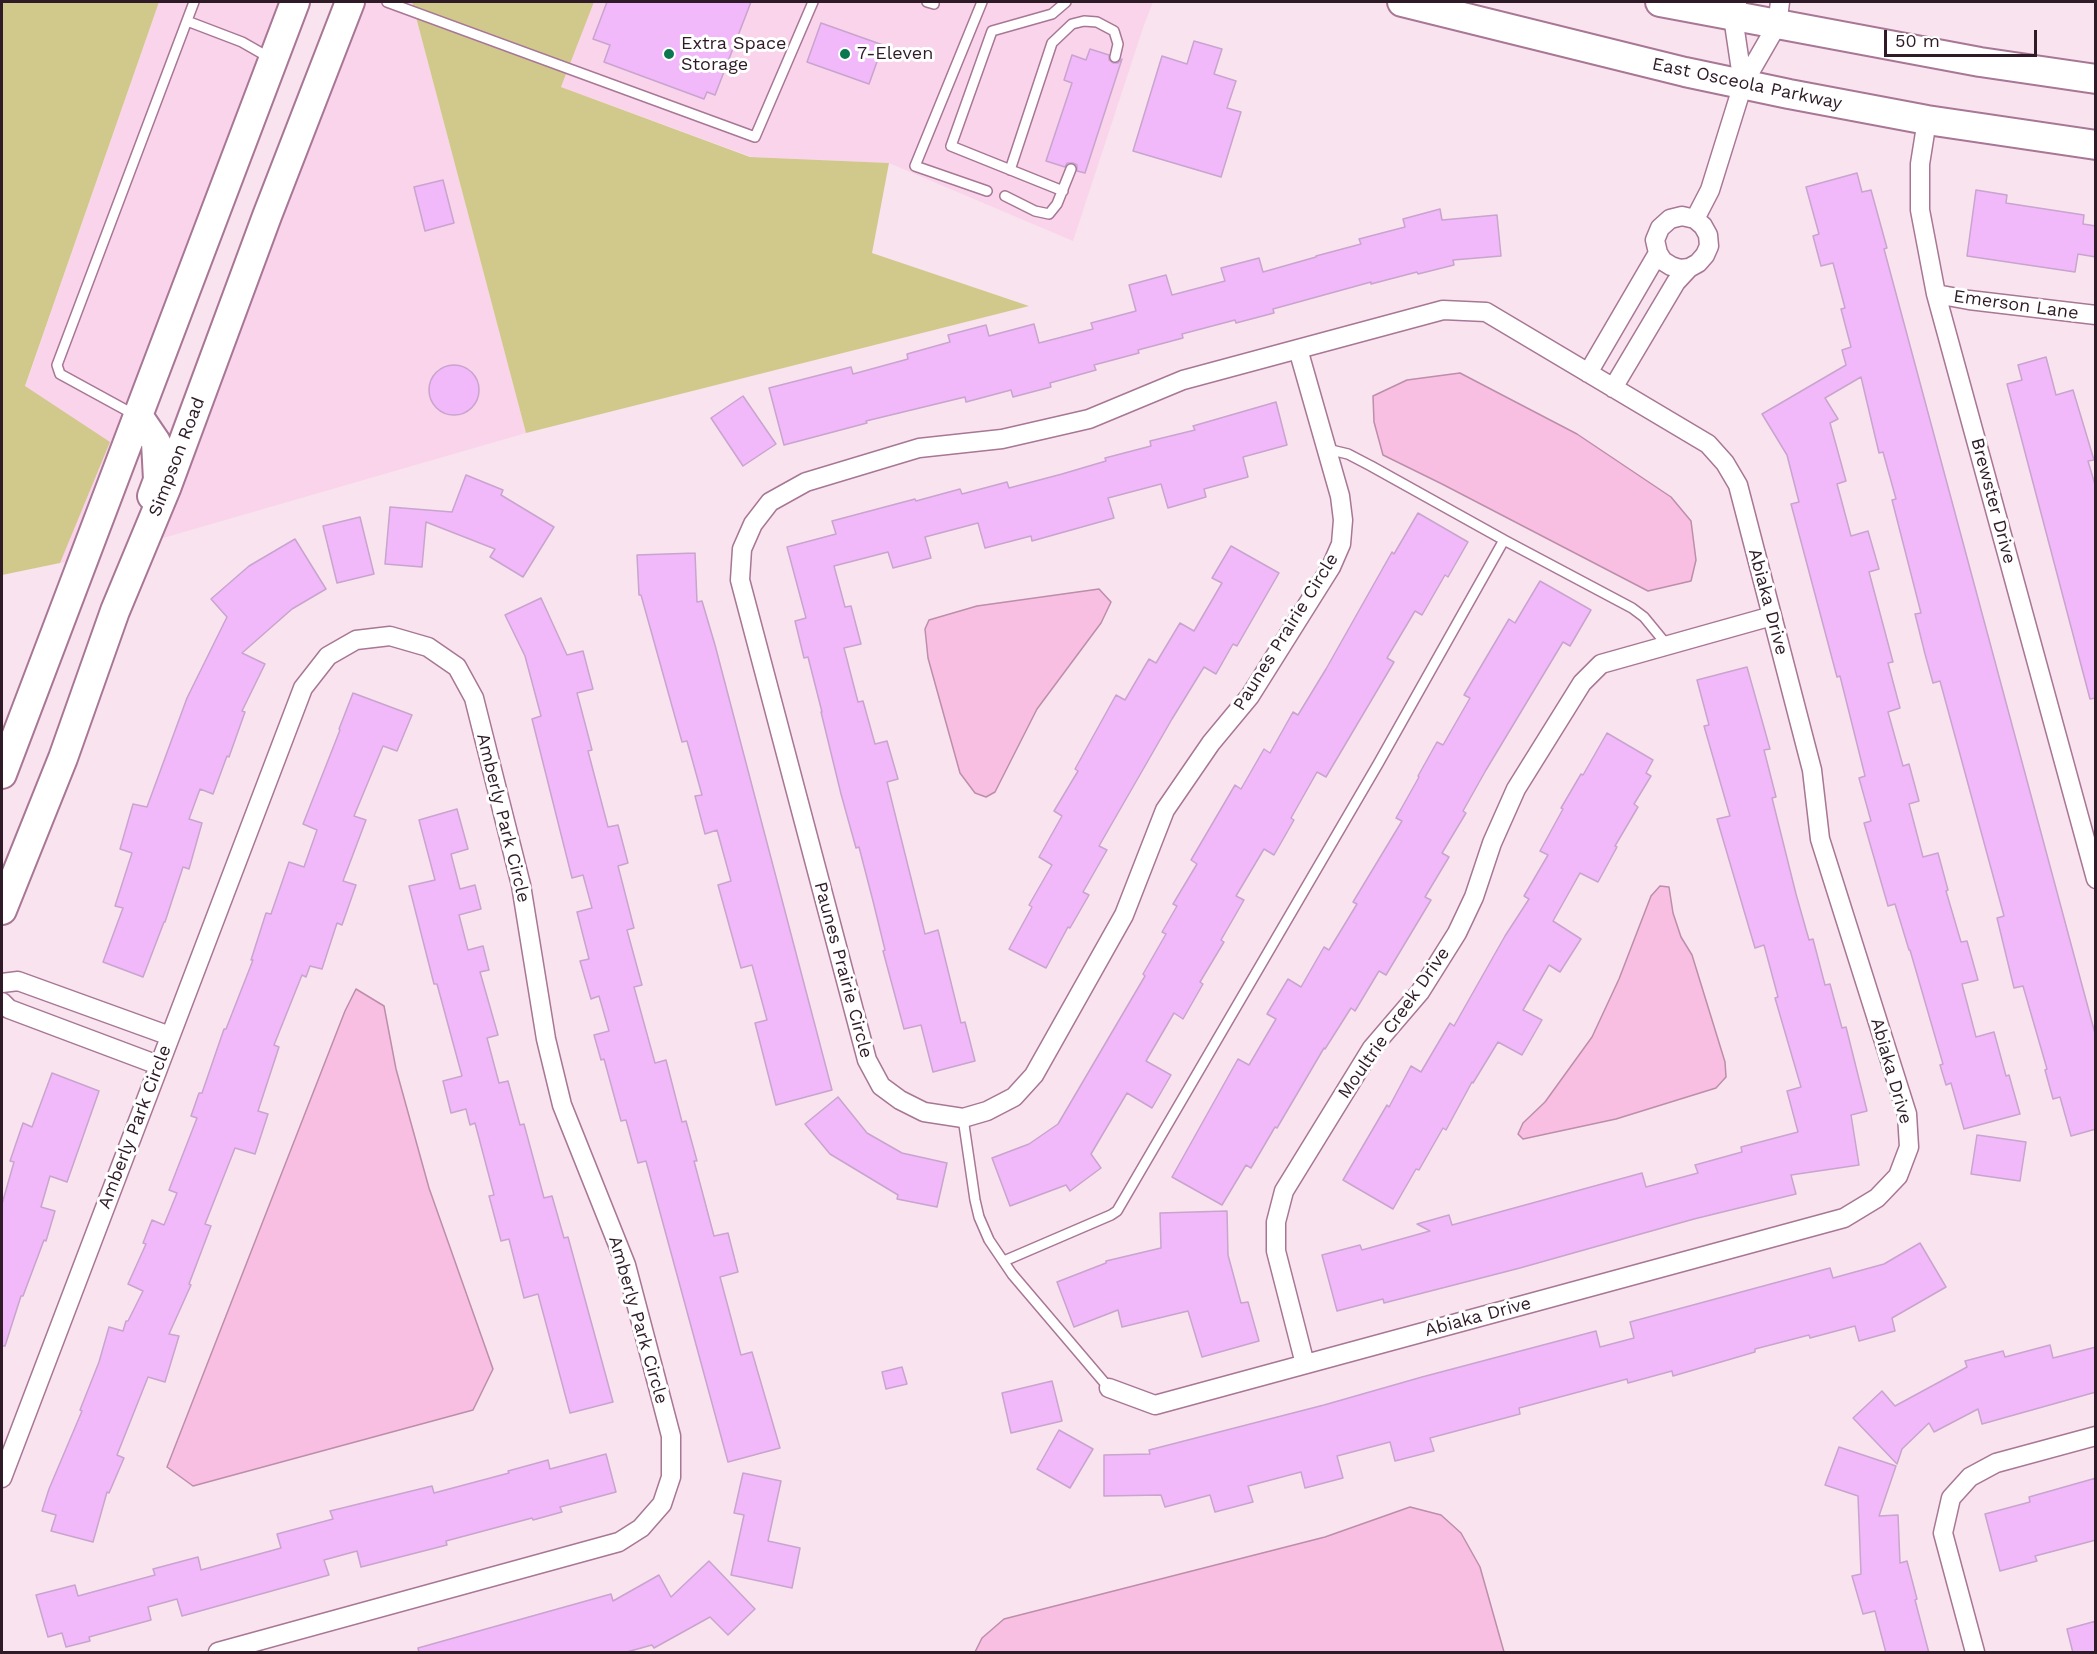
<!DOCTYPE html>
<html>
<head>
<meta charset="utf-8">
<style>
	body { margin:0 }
	#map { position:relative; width:2097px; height:1654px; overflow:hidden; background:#f9e3ef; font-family:"Work Sans",sans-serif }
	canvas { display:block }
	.frame { position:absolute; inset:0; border:3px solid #2e1b27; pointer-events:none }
	.scale { position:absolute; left:1884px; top:30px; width:153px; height:27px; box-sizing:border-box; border:3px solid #2e1b27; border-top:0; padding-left:8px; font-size:18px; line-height:21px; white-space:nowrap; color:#2e1b27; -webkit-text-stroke:4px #fff; paint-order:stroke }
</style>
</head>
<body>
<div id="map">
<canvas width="2097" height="1654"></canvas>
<div class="frame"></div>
<div class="scale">50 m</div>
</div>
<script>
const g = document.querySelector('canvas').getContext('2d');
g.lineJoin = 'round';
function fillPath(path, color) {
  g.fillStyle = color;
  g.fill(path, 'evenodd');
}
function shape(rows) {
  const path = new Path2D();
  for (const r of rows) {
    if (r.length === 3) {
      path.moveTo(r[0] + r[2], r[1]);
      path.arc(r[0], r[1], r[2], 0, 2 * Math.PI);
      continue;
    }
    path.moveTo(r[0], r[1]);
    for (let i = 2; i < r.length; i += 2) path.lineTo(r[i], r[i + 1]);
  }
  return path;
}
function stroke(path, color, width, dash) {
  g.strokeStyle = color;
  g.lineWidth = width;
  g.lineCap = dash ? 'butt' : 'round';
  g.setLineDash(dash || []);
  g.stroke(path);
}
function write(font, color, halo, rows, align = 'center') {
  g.font = font + ' "Work Sans",sans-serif';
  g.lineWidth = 6;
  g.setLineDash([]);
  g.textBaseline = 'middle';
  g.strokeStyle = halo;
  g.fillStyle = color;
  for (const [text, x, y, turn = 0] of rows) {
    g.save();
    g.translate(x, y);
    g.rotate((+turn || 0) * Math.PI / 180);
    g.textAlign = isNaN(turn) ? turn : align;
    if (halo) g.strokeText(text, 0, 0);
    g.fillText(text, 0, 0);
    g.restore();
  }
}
fillPath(shape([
	[159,2,299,2,72,561,60,563,25,387],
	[348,2,412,2,526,433,125,549,301,83],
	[594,2,1153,2,1144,25,1073,241,889,163,752,157,561,87]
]), '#f9d4ea');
fillPath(shape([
	[2,2,159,2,25,386,110,442,60,563,2,575],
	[412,2,594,2,561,87,750,157,889,163,872,253,1029,306,526,433]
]), '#d1c98b');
const water = shape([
	[1460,373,1577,434,1671,497,1691,521,1696,560,1691,581,1648,591,1442,484,1383,455,1374,422,1373,396,1407,380,1460,373],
	[1099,589,1111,602,1101,623,1037,709,995,792,986,797,975,793,960,773,928,658,925,629,929,620,977,606,1099,589],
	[1660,886,1669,887,1673,913,1681,937,1692,955,1725,1062,1726,1077,1716,1088,1616,1119,1523,1139,1518,1134,1523,1123,1545,1102,1592,1037,1619,979,1651,896,1660,886],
	[356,989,384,1006,396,1069,429,1188,493,1369,473,1410,193,1486,167,1467,345,1011,356,989],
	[1410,1507,1441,1515,1461,1533,1480,1567,1504,1652,975,1652,982,1638,1004,1619,1325,1537,1410,1507]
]);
fillPath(water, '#f9bfe2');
stroke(water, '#bc8eaa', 1.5);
const building = shape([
	[607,2,751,2,715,95,707,92,704,99,604,62,610,45,593,39,607,2],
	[821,23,883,45,869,84,807,62,821,23],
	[1194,41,1222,49,1214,74,1236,81,1227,108,1241,112,1221,177,1133,151,1162,56,1187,64,1194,41],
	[1090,49,1109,55,1109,60,1113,63,1118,63,1122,59,1085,173,1077,171,1077,165,1073,163,1067,163,1065,167,1046,161,1072,83,1064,80,1072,55,1086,60,1090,49],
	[1857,173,1862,192,1871,190,1887,248,1884,249,2096,1037,2096,1129,2071,1136,2060,1097,2053,1099,2045,1070,2047,1069,2023,986,2014,988,1997,918,2004,916,1940,681,1933,683,1925,654,1915,614,1921,613,1892,500,1896,499,1883,452,1879,453,1861,377,1825,398,1838,419,1830,423,1846,481,1837,484,1851,536,1868,531,1879,569,1869,572,1893,662,1888,663,1900,708,1888,712,1903,766,1909,764,1919,801,1909,804,1923,857,1938,853,1948,890,1946,891,1961,942,1967,941,1978,980,1962,984,1976,1037,1994,1032,2006,1076,2009,1075,2020,1114,1964,1129,1951,1083,1946,1085,1940,1065,1943,1064,1910,950,1909,950,1895,904,1888,906,1864,823,1871,821,1859,778,1865,776,1840,676,1837,677,1791,504,1799,502,1787,455,1762,414,1846,365,1842,350,1851,347,1841,309,1845,308,1833,263,1821,266,1813,236,1819,234,1806,187,1857,173],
	[443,180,454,223,425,231,414,187,443,180],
	[1976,190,2007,195,2006,203,2084,215,2083,224,2096,226,2096,257,2078,254,2075,272,1967,256,1976,190],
	[1440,209,1442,220,1497,215,1501,256,1453,260,1454,265,1418,274,1417,272,1371,284,1371,282,1273,309,1274,313,1236,323,1235,320,1182,334,1183,338,1138,350,1139,353,1094,365,1096,370,1050,383,1051,387,1013,397,1011,390,966,402,965,397,866,421,867,423,784,445,769,388,851,367,853,374,908,359,907,354,950,342,948,335,986,325,989,336,1034,324,1039,343,1093,329,1091,323,1136,311,1129,285,1166,275,1172,295,1225,281,1221,268,1259,258,1263,272,1316,257,1316,256,1361,244,1359,239,1405,227,1403,219,1440,209],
	[2046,357,2056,395,2073,390,2094,460,2088,461,2096,488,2096,698,2090,699,2007,384,2022,380,2018,365,2046,357],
	[454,390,25],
	[743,396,776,444,743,466,711,418,743,396],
	[1276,402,1287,445,1243,457,1248,477,1204,489,1206,497,1168,508,1161,484,1108,498,1114,518,1032,541,1031,536,985,548,978,523,925,537,931,558,893,568,888,552,834,566,845,607,851,606,861,644,844,648,858,702,863,701,875,744,887,741,898,779,887,782,925,934,938,930,961,1023,965,1022,975,1061,933,1072,921,1025,904,1029,883,951,885,950,873,901,859,847,856,848,841,794,821,712,822,712,808,657,804,658,795,621,806,618,787,547,836,534,832,521,915,499,916,501,960,489,962,494,1007,482,1009,488,1062,474,1106,461,1105,458,1151,446,1150,441,1195,430,1193,426,1276,402],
	[466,475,503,490,501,495,554,527,523,577,490,557,495,549,426,522,422,567,385,564,390,507,452,512,466,475],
	[1418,513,1468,542,1448,577,1445,575,1422,615,1415,611,1387,658,1394,662,1326,777,1317,772,1291,818,1294,820,1274,855,1264,849,1236,896,1244,900,1221,940,1224,942,1200,982,1203,984,1183,1019,1174,1013,1146,1061,1171,1075,1152,1108,1127,1093,1091,1154,1101,1168,1070,1191,1066,1185,1010,1206,992,1158,1029,1144,1058,1124,1145,976,1143,974,1166,934,1162,932,1177,906,1173,904,1197,864,1191,860,1235,785,1241,789,1264,749,1270,753,1293,712,1298,715,1326,669,1392,552,1394,554,1418,513],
	[360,517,374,574,337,583,323,526,360,517],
	[295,539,326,589,292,609,242,653,265,664,242,711,245,712,229,757,227,756,213,794,200,789,189,819,202,823,189,869,183,867,165,922,164,922,143,977,103,962,123,908,115,906,132,853,120,849,133,804,147,807,187,698,227,617,211,599,249,566,295,539],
	[1231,546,1279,573,1237,646,1233,644,1216,674,1204,667,1172,719,1099,846,1107,850,1083,892,1089,895,1070,928,1068,927,1046,968,1009,949,1032,907,1029,905,1052,865,1039,857,1062,816,1054,811,1078,771,1075,769,1116,695,1125,700,1149,659,1156,663,1180,623,1194,631,1222,583,1212,578,1231,546],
	[695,553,697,602,702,601,715,645,832,1090,776,1105,755,1023,767,1020,752,965,741,968,718,885,731,881,717,830,705,834,695,796,702,795,687,741,682,742,641,595,639,595,637,555,695,553],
	[1540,581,1591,610,1570,646,1563,642,1486,770,1463,811,1466,813,1442,853,1449,857,1425,897,1431,900,1386,975,1379,971,1355,1011,1351,1008,1325,1049,1324,1048,1277,1128,1275,1127,1251,1168,1246,1165,1222,1205,1172,1177,1238,1059,1249,1065,1276,1019,1267,1014,1288,979,1301,987,1324,947,1329,950,1357,904,1353,902,1402,821,1396,818,1419,777,1418,776,1437,742,1443,745,1470,698,1464,695,1509,619,1515,623,1540,581],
	[541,598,567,655,583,651,593,689,577,693,592,750,588,751,608,827,618,825,628,863,618,866,634,928,627,930,642,985,634,987,655,1063,666,1060,682,1122,686,1121,697,1161,694,1161,714,1236,728,1233,738,1272,720,1277,741,1355,752,1352,780,1448,728,1462,646,1161,638,1163,626,1120,621,1121,604,1059,601,1060,594,1035,609,1031,599,996,591,999,580,961,589,959,577,912,592,908,583,875,572,878,532,719,541,716,525,656,505,615,541,598],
	[1747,667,1770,749,1764,750,1776,797,1772,798,1796,894,1809,940,1813,939,1825,985,1830,984,1842,1028,1846,1027,1867,1111,1851,1115,1859,1165,1791,1175,1796,1194,1694,1219,1520,1268,1384,1303,1383,1299,1337,1311,1322,1255,1360,1245,1362,1250,1430,1231,1417,1224,1449,1215,1452,1225,1642,1173,1646,1187,1698,1173,1695,1165,1742,1152,1741,1147,1798,1132,1787,1091,1801,1087,1775,998,1778,997,1764,945,1755,948,1717,819,1730,816,1704,726,1709,725,1697,680,1747,667],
	[353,693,412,715,397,751,383,746,354,816,366,820,343,881,356,885,342,925,337,923,322,969,310,966,306,977,302,975,274,1045,279,1047,258,1111,268,1114,255,1154,235,1148,205,1224,211,1226,189,1284,191,1285,169,1334,179,1336,165,1382,148,1377,117,1455,124,1458,109,1493,107,1492,93,1542,51,1531,56,1515,42,1511,49,1489,82,1411,80,1410,99,1362,109,1327,123,1331,126,1321,128,1321,143,1291,128,1284,146,1244,143,1243,152,1220,164,1225,177,1193,169,1190,197,1118,191,1116,199,1093,202,1093,224,1029,226,1029,253,960,251,960,266,913,271,914,289,862,304,867,317,830,303,824,340,730,339,729,353,693],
	[1607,733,1653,760,1646,773,1651,776,1634,804,1638,807,1615,846,1617,847,1598,882,1580,873,1553,921,1581,939,1560,972,1549,965,1523,1010,1542,1020,1522,1055,1498,1042,1473,1083,1472,1082,1446,1130,1443,1128,1419,1170,1416,1169,1393,1209,1343,1180,1387,1105,1389,1107,1411,1066,1421,1072,1450,1023,1454,1026,1505,936,1529,899,1524,896,1548,855,1540,851,1563,809,1561,808,1581,774,1583,775,1607,733],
	[457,809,468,849,451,854,460,889,475,885,481,909,459,915,468,950,483,946,489,970,480,972,498,1035,487,1038,499,1083,508,1081,520,1125,524,1124,544,1198,552,1196,564,1238,568,1237,613,1402,570,1413,538,1294,524,1298,509,1239,501,1241,489,1196,494,1195,475,1123,470,1125,466,1109,451,1113,443,1081,462,1076,437,984,434,984,409,886,435,880,419,820,457,809],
	[52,1073,99,1091,67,1182,50,1176,41,1207,55,1211,46,1241,44,1240,23,1296,21,1296,5,1346,2,1346,2,1204,14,1162,10,1161,23,1123,32,1127,52,1073],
	[838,1097,867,1133,902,1153,947,1163,937,1207,897,1199,898,1195,830,1154,805,1124,838,1097],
	[1977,1135,2026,1142,2020,1181,1971,1174,1977,1135],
	[1227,1211,1228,1255,1241,1303,1248,1302,1259,1341,1202,1357,1188,1311,1122,1327,1118,1310,1074,1327,1057,1282,1106,1263,1106,1261,1161,1248,1160,1213,1227,1211],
	[1920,1243,1946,1287,1892,1318,1895,1331,1859,1341,1855,1326,1810,1338,1809,1335,1755,1349,1755,1352,1673,1376,1672,1371,1628,1383,1627,1379,1519,1408,1520,1414,1430,1438,1434,1451,1395,1461,1390,1442,1337,1456,1343,1478,1305,1488,1301,1472,1248,1486,1253,1502,1215,1512,1210,1495,1165,1507,1161,1495,1104,1496,1104,1455,1150,1454,1149,1450,1324,1405,1422,1377,1596,1331,1600,1347,1634,1338,1630,1322,1830,1268,1833,1278,1884,1264,1920,1243],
	[2050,1345,2053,1358,2096,1347,2096,1392,1982,1424,1978,1409,1934,1432,1929,1423,1902,1449,1897,1464,1853,1418,1882,1391,1895,1406,1967,1367,1965,1361,2003,1351,2005,1357,2050,1345],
	[902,1367,907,1384,886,1389,882,1372,902,1367],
	[1052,1381,1062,1421,1011,1433,1002,1393,1052,1381],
	[1059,1430,1093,1449,1070,1488,1037,1469,1059,1430],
	[1839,1447,1896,1466,1879,1516,1898,1515,1900,1563,1907,1561,1917,1599,1915,1600,1929,1653,1886,1653,1875,1611,1863,1614,1852,1576,1861,1574,1858,1496,1825,1485,1839,1447],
	[606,1454,616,1492,560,1507,562,1512,533,1520,532,1518,446,1541,447,1545,361,1567,357,1551,324,1560,329,1575,182,1616,177,1599,148,1607,151,1620,89,1637,90,1641,66,1647,62,1633,48,1637,36,1595,75,1585,78,1596,155,1575,153,1569,198,1557,201,1570,281,1548,277,1534,333,1519,330,1511,432,1486,434,1493,509,1473,508,1471,548,1460,550,1469,606,1454],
	[743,1473,781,1481,768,1541,800,1548,792,1588,731,1575,744,1515,734,1513,743,1473],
	[2096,1478,2096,1540,2035,1556,2037,1561,2000,1571,1985,1514,2030,1502,2029,1497,2096,1478],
	[709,1561,755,1609,728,1635,710,1617,654,1648,652,1645,623,1653,419,1653,418,1648,611,1594,613,1601,659,1575,671,1597,709,1561],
	[2096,1621,2096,1653,2073,1653,2067,1629,2096,1621]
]);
fillPath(building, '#f1b9fa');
stroke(building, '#c8a4ce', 1.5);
const lane = shape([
	[387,2,755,137,813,2],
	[927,2,934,4,934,2],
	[982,2,915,166,987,191],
	[187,21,242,42,270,58],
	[1010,170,1052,43,1072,24,1084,21,1097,22,1114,31,1118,44,1115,57],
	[1063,191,951,146,992,31,1052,14,1066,2],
	[1005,196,1035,211,1049,214,1057,204,1071,169],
	[135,415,60,374,57,365,194,2],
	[1504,540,1632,608,1644,617,1667,645],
	[963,1118,975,1200,979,1217,989,1240,1012,1274,1109,1388],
	[1004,1261,1111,1215,1117,1211,1378,764,1504,540,1371,466,1348,454,1327,449]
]);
const street = shape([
	[1737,2,1733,17,1743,84],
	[1927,120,1920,164,1920,210,1936,294,2096,879],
	[1695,219,1710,190,1743,84,1777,25,1780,2],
	[1936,294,1969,300,2096,315],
	[1588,373,1658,253],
	[1613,388,1676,282,1689,268,1698,263,1705,255,1709,246,1708,235,1703,226,1695,219,1682,216,1670,219,1660,228,1655,240,1658,253,1663,261,1671,266,1680,269,1689,268],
	[2,983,18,981,170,1036],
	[2,1002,9,1009,158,1065],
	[1305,1364,1276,1251,1276,1222,1284,1191,1372,1048,1420,992,1457,933,1474,897,1492,843,1516,789,1582,683,1601,664,1772,616],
	[1109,1388,1155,1405,1844,1218,1877,1198,1898,1176,1909,1147,1907,1114,1820,839,1812,770,1738,485,1725,463,1708,444,1486,312,1443,310,1183,380,1089,419,1002,439,919,448,806,482,770,502,753,524,742,549,740,580,867,1060,881,1086,900,1100,924,1112,963,1118,987,1111,1014,1097,1034,1075,1124,915,1165,810,1211,743,1250,696,1331,567,1341,544,1343,520,1340,496,1298,349],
	[2,1478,303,688,328,656,356,640,390,636,428,647,457,667,474,698,521,885,546,1039,562,1105,626,1265,671,1436,671,1477,662,1504,641,1528,619,1542,218,1652],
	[1975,1652,1943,1533,1951,1498,1970,1477,1996,1463,2096,1436]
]);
const primary = shape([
	[1402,2,1685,72,1789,94,1927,120,2096,145],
	[1660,2,1980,62,2096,79],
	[139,417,156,442,158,480,152,496],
	[2,774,295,2],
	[2,910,63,758,115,611,167,486,267,216,350,2]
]);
stroke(lane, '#a77795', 12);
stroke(street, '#a77795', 21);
stroke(primary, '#a77795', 32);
stroke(lane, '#fff', 9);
stroke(street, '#fff', 18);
stroke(primary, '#fff', 28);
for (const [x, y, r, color] of [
	[669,54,6,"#0b7751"],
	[845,54,6,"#0b7751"]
]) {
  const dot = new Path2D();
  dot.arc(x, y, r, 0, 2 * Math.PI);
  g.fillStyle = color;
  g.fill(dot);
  stroke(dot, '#fff', 2);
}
write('18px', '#2e1b27', '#fff', [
	["Extra Space",681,44],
	["Storage",681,65],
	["7-Eleven",857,54]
], 'left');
write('18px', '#2e1b27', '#fff', [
	["East Osceola Parkway",1747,84,12],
	["Emerson Lane",2016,305,8],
	["Simpson Road",177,457,-69],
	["Brewster Drive",1993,501,75],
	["Abiaka Drive",1768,602,75],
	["Paunes Prairie Circle",1286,632,-58],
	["Amberly Park Circle",503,818,76],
	["Paunes Prairie Circle",843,970,75],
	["Moultrie Creek Drive",1394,1023,-55],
	["Abiaka Drive",1891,1071,74],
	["Amberly Park Circle",135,1127,-69],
	["Abiaka Drive",1478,1317,-15],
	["Amberly Park Circle",638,1320,74]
]);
</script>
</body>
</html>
